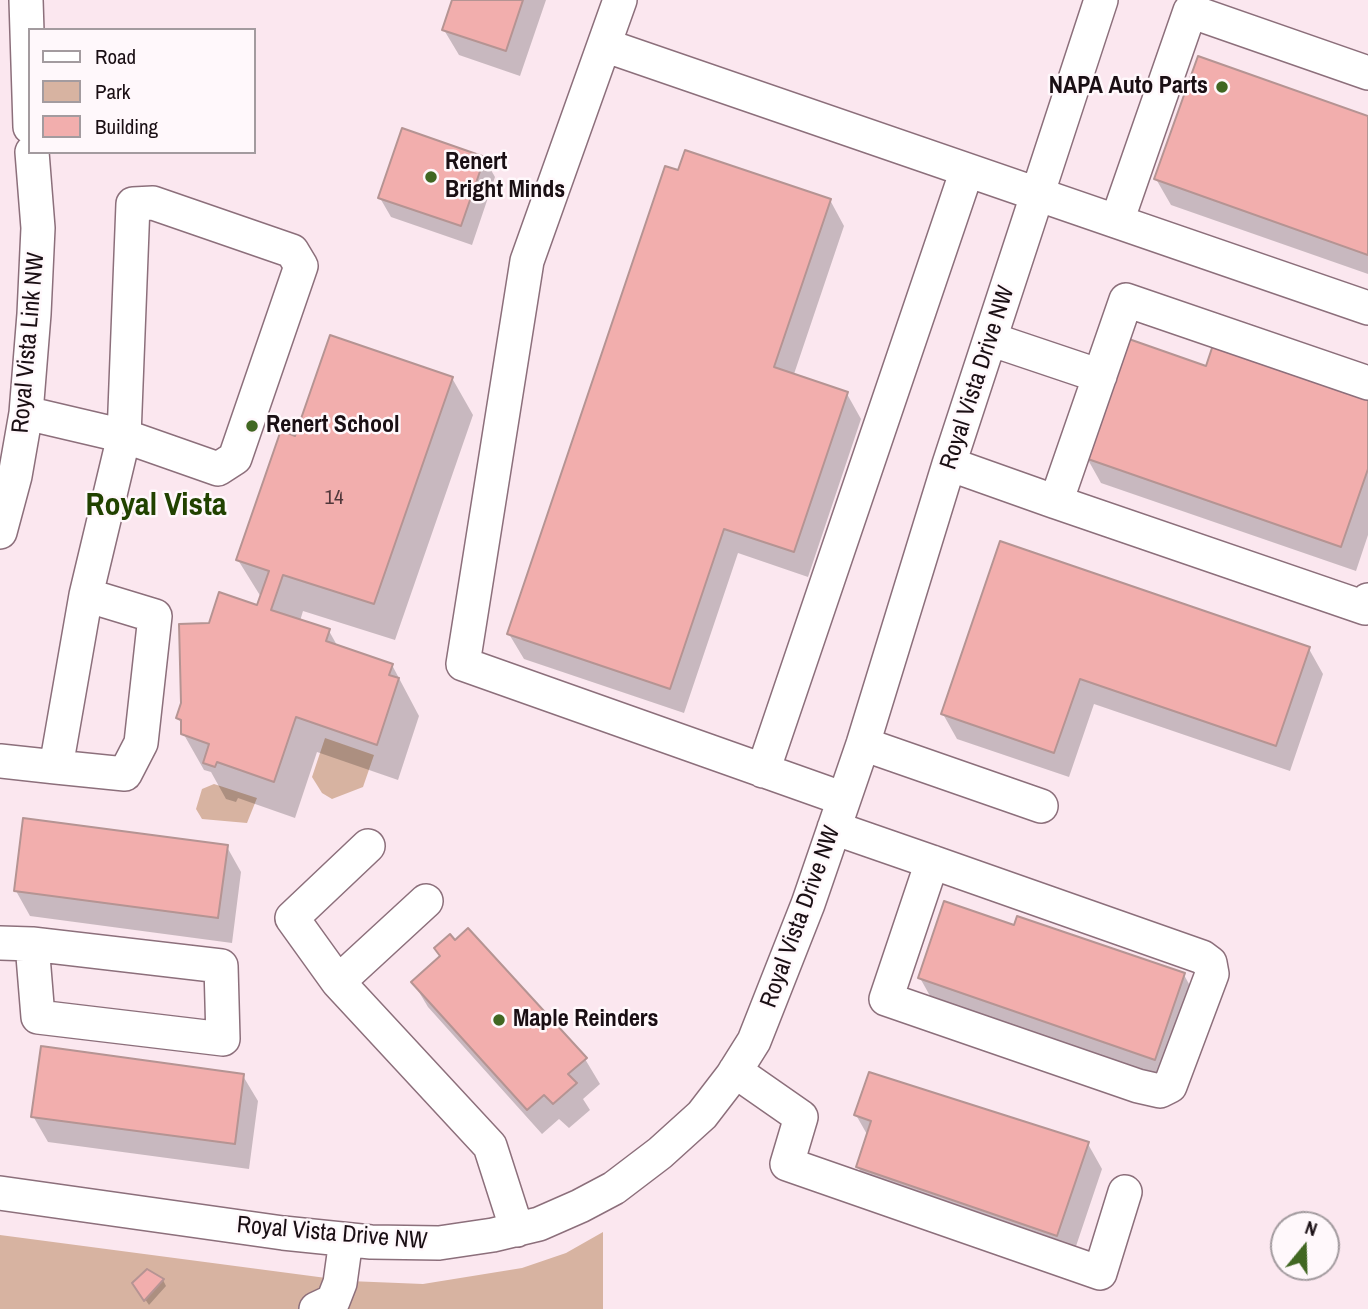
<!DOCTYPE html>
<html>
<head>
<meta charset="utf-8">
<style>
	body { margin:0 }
	#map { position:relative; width:1368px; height:1309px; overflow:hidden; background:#fbe7ef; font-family:"Archivo Narrow",sans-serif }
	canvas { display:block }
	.legend { position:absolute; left:28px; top:28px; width:228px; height:126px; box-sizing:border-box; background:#fff8fb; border:2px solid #a39b9f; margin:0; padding:9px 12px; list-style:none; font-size:21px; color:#1a0f14 }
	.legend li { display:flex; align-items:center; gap:14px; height:35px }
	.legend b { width:35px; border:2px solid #a39b9f }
	.north { position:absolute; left:1270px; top:1211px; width:70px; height:70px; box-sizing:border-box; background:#fff8fb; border:2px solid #a39b9f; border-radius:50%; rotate:19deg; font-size:19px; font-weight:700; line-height:28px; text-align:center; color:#1a0f14 }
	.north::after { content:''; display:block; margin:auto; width:24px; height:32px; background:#416722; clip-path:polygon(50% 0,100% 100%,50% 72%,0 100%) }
</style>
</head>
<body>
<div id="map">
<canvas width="1368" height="1309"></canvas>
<ul class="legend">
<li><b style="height:9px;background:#fff"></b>Road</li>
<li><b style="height:19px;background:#d7b3a1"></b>Park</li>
<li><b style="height:19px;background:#f2aead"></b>Building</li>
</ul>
<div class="north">N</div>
</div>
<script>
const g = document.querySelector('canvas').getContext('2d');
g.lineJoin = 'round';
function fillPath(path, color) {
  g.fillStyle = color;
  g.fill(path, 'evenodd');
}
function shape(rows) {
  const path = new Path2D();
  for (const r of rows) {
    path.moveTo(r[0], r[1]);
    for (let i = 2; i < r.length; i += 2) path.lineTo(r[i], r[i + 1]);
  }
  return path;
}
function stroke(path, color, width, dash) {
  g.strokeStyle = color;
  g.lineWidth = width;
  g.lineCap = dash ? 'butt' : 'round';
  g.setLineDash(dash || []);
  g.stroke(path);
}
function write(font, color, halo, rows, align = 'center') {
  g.font = font + ' "Archivo Narrow",sans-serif';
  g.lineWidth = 5;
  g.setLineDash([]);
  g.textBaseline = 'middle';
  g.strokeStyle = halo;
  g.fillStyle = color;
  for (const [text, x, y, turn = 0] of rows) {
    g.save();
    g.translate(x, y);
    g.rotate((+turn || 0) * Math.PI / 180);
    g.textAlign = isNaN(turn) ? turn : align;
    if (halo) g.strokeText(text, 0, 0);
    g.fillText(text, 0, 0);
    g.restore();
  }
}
fillPath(shape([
	[325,738,374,755,363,787,332,799,322,793,312,777],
	[214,784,257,798,247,823,202,819,196,809,202,789],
	[603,1232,603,1309,0,1309,0,1235,349,1281,423,1284,522,1268,566,1253]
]), '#d7b3a1');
fillPath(shape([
	[454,0,546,0,520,76,459,55,444,30],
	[1368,118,1368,274,1171,205,1156,179],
	[484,158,495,177,472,245,391,217,380,198],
	[830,200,844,226,794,374,847,394,861,419,808,577,738,553,684,713,524,659,509,634],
	[1207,368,1368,394,1368,535,1356,571,1101,483,1087,458],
	[452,378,473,415,395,640,303,611,300,621,329,631,338,647,392,665,419,716,398,780,317,752,295,818,238,798,236,802,226,799,211,772,204,770,183,733,183,726,178,718,210,624,258,607,261,597,238,560,296,438],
	[1001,543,1309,649,1323,674,1290,771,1094,704,1069,777,957,739,943,714],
	[227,847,241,872,232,943,30,916,16,891],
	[1015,927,1184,975,1198,1000,1169,1084,934,1003,920,978],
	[413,982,585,1059,600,1084,583,1099,590,1110,569,1128,559,1119,542,1134,428,1007],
	[243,1076,258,1101,249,1169,48,1142,33,1116],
	[856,1115,1088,1144,1102,1169,1071,1261,873,1192,858,1167,868,1136],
	[163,1280,166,1286,149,1305,134,1283]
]), '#0003');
const building = shape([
	[452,0,523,0,506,51,442,30,452,0],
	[1198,56,1368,116,1368,255,1154,179,1198,56],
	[402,128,485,157,461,226,378,198,402,128],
	[685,150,831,199,774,367,848,392,794,552,724,529,670,689,507,634,665,166,678,170,685,150],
	[330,335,453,377,374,604,283,575,271,610,330,629,326,641,393,664,389,675,399,678,377,745,296,717,274,782,217,762,215,767,203,763,209,744,181,734,181,720,176,718,181,703,179,624,209,623,219,592,257,605,269,571,236,560,281,430,295,436,330,335],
	[1126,338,1206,366,1215,339,1368,392,1368,469,1341,547,1085,458,1126,338],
	[1000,541,1310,647,1276,746,1080,679,1054,753,941,714,1000,541],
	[23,818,228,845,218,918,14,891,23,818],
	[944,901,1014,925,1017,916,1185,973,1155,1060,918,978,944,901],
	[468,928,587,1058,568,1074,577,1083,553,1104,544,1095,527,1110,411,982,440,956,434,948,450,934,455,940,468,928],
	[41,1046,244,1074,235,1144,31,1117,41,1046],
	[869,1072,1089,1142,1057,1236,856,1167,871,1121,854,1115,869,1072],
	[147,1269,164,1279,144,1301,132,1283,147,1269]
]);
fillPath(building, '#f2aead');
stroke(building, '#b59493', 2);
const minor = shape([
	[26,0,30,127],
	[620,0,527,261,463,664,844,799],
	[604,45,1368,308],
	[1117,221,1190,11,1368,73],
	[990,339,1100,376],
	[1368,383,1126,300,1056,502,1365,608,1368,600],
	[26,413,124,436,218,469,235,458,301,266,292,251,153,203,133,204,124,436,86,595],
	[949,464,1056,502],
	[0,532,15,476,26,413,34,314,38,228,32,152],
	[863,744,1041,806],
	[0,761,56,767,125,774,141,743,155,616,86,595,56,767],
	[763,771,967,170],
	[834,828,932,862,1202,957,1210,963,1212,974,1170,1086,1160,1091,1138,1086,886,999,932,862],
	[426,901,338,982,490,1146,517,1230],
	[0,943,32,944,221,966,223,1039,38,1017,32,944],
	[338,982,292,918,368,846],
	[735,1071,801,1117,787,1164,1100,1273,1125,1192],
	[0,1193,283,1233,371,1242,439,1243,493,1235,539,1224,580,1206,614,1188,660,1153,702,1115,732,1076,754,1041,808,904,863,744,949,464,1101,0],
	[316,1309,333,1301,340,1283,346,1240]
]);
stroke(minor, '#8c6f7b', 36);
stroke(minor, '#fff', 33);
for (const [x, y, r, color] of [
	[1222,87,7,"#416722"],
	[431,177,7,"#416722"],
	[252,426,7,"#416722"],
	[499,1020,7,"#416722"]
]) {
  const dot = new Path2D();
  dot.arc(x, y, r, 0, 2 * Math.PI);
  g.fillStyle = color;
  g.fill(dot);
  stroke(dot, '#fff8fb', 2.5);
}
write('21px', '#50373a', null, [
	["14",334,498]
]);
write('bold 24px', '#1a0f14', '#fff8fb', [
	["NAPA Auto Parts",1208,87,"right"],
	["Renert",445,163],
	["Bright Minds",445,191],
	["Renert School",266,426],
	["Maple Reinders",513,1020]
], 'left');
write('24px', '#1a0f14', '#fff8fb', [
	["Royal Vista Link NW",29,343,-85],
	["Royal Vista Drive NW",978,378,-72],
	["Royal Vista Drive NW",801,917,-70],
	["Royal Vista Drive NW",332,1234,5]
]);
write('bold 32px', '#214200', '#fff8fb', [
	["Royal Vista",156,506]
]);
</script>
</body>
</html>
